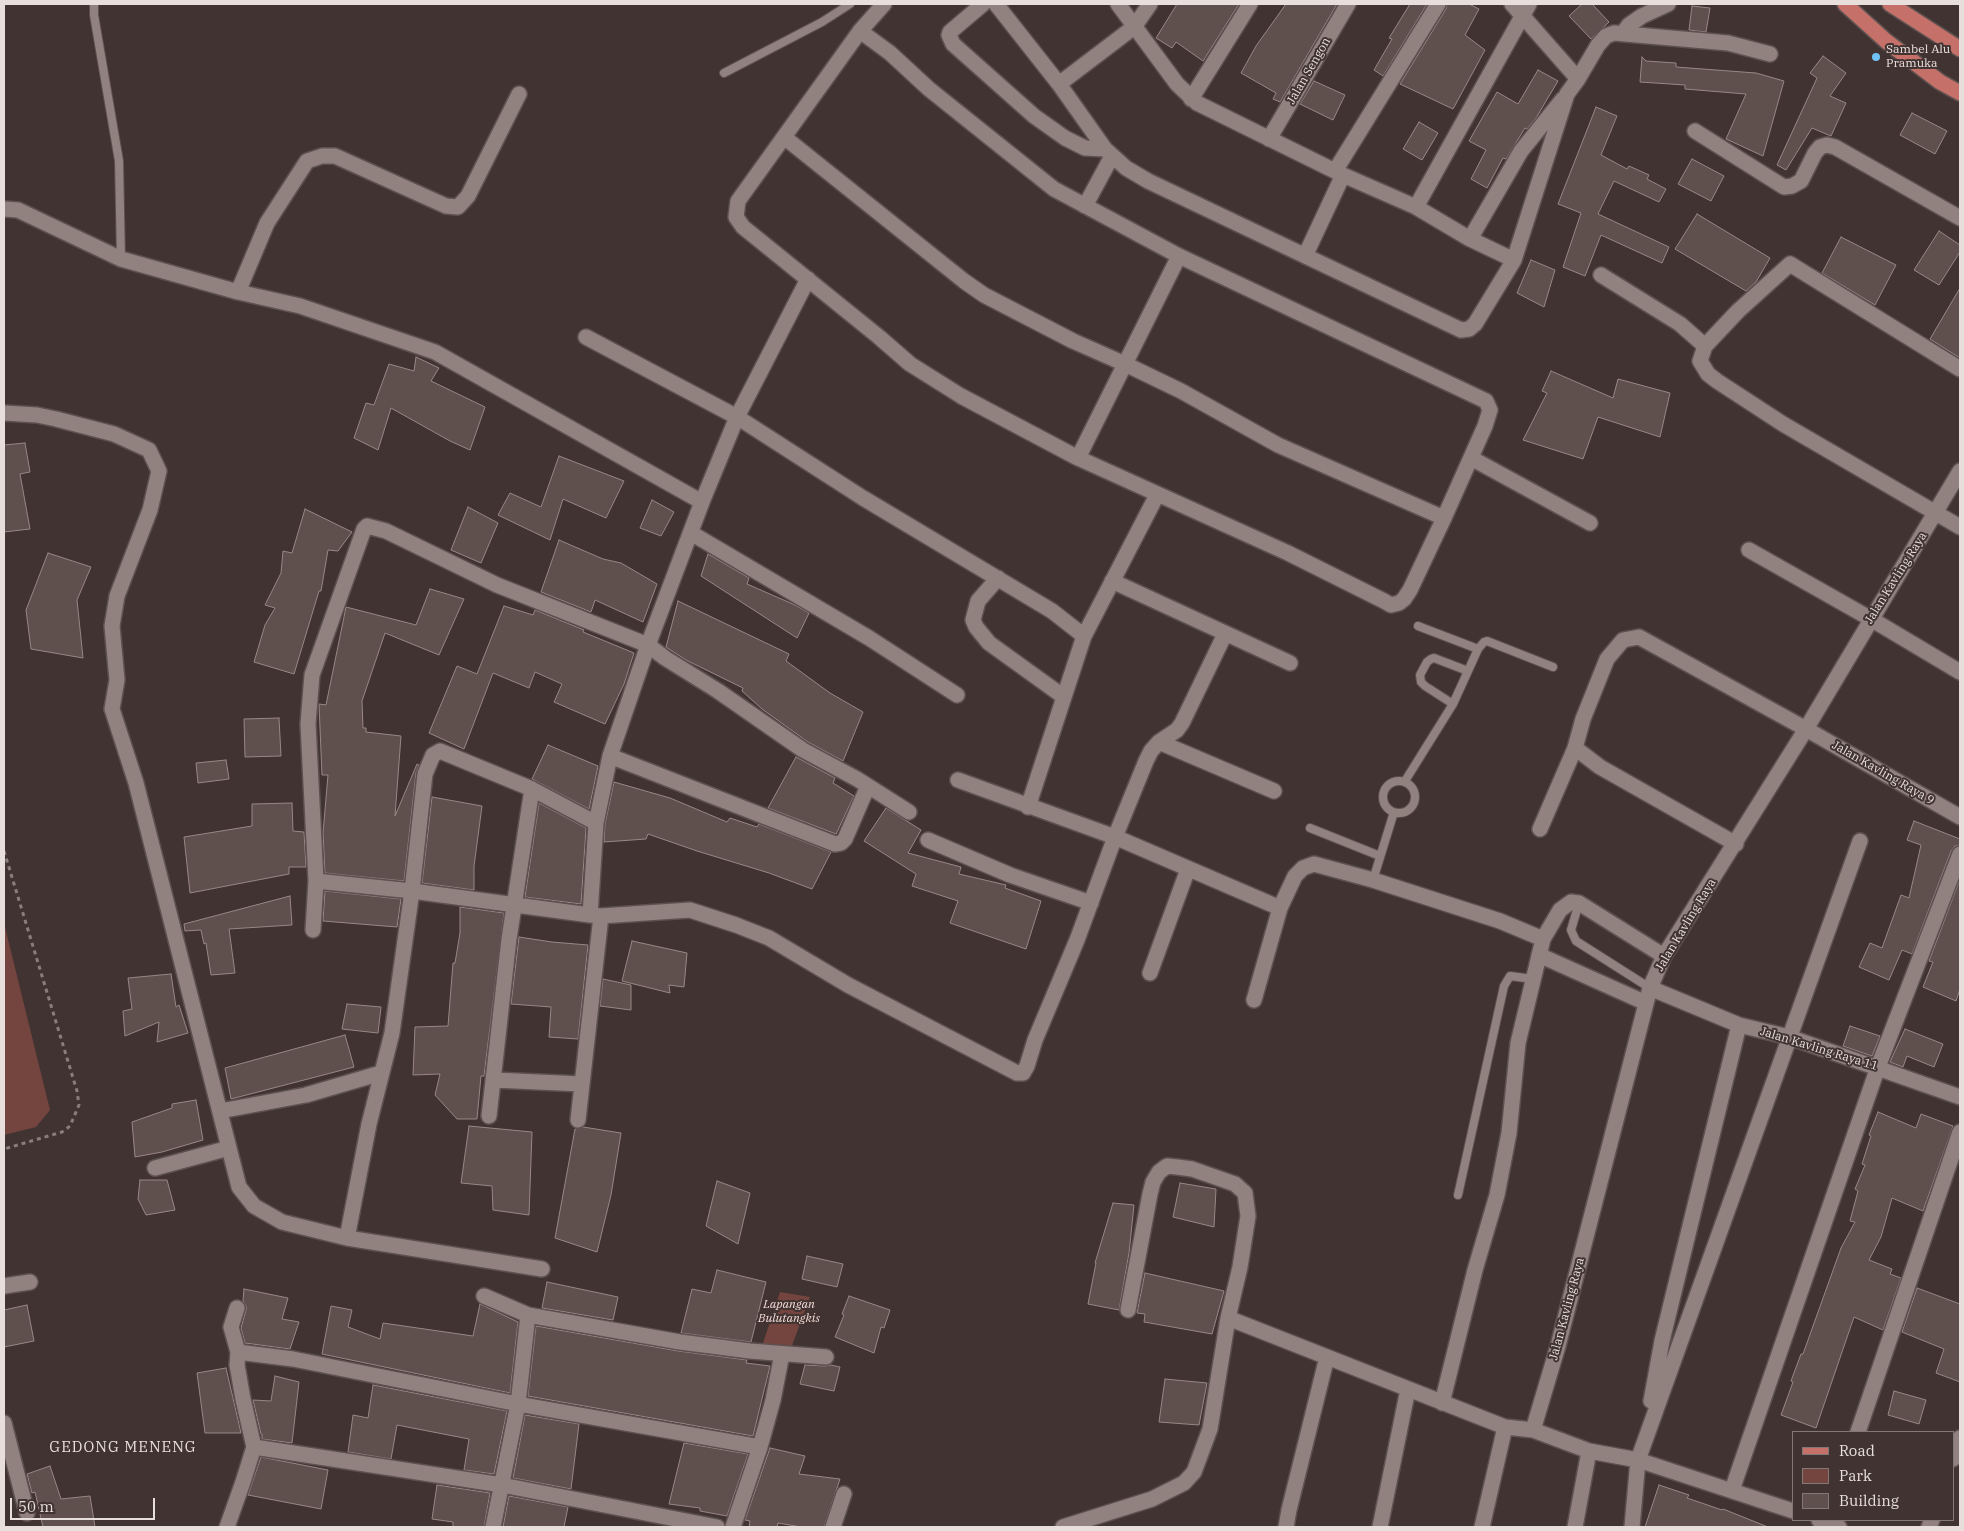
<!DOCTYPE html>
<html>
<head>
<meta charset="utf-8">
<style>
	body { margin:0 }
	#map { position:relative; width:1964px; height:1531px; overflow:hidden; background:#413331; font-family:"IBM Plex Serif",serif }
	canvas { display:block }
	.frame { position:absolute; inset:0; border:5px solid #e8dfdd; pointer-events:none }
	.legend { position:absolute; left:1792px; top:1431px; width:162px; height:90px; box-sizing:border-box; background:#413331; border:1px solid #847876; margin:0; padding:6px 9px; list-style:none; font-size:15px; color:#e8dfdd }
	.legend li { display:flex; align-items:center; gap:10px; height:25px }
	.legend b { width:25px; border:1px solid #847876 }
	.scale { position:absolute; left:10px; top:1498px; width:145px; height:22px; box-sizing:border-box; border:2px solid #e8dfdd; border-top:0; padding-left:6px; font-size:15px; line-height:18px; white-space:nowrap; color:#e8dfdd; -webkit-text-stroke:4px #413331; paint-order:stroke }
</style>
</head>
<body>
<div id="map">
<canvas width="1964" height="1531"></canvas>
<div class="frame"></div>
<ul class="legend">
<li><b style="height:6px;background:#c57169"></b>Road</li>
<li><b style="height:14px;background:#74443e"></b>Park</li>
<li><b style="height:14px;background:#5f504e"></b>Building</li>
</ul>
<div class="scale">50 m</div>
</div>
<script>
const g = document.querySelector('canvas').getContext('2d');
g.lineJoin = 'round';
function fillPath(path, color) {
  g.fillStyle = color;
  g.fill(path, 'evenodd');
}
function shape(rows) {
  const path = new Path2D();
  for (const r of rows) {
    if (r.length === 3) {
      path.moveTo(r[0] + r[2], r[1]);
      path.arc(r[0], r[1], r[2], 0, 2 * Math.PI);
      continue;
    }
    path.moveTo(r[0], r[1]);
    for (let i = 2; i < r.length; i += 2) path.lineTo(r[i], r[i + 1]);
  }
  return path;
}
function stroke(path, color, width, dash) {
  g.strokeStyle = color;
  g.lineWidth = width;
  g.lineCap = dash ? 'butt' : 'round';
  g.setLineDash(dash || []);
  g.stroke(path);
}
function write(font, color, halo, rows, align = 'center') {
  g.font = font + ' "IBM Plex Serif",serif';
  g.lineWidth = 4;
  g.setLineDash([]);
  g.textBaseline = 'middle';
  g.strokeStyle = halo;
  g.fillStyle = color;
  for (const [text, x, y, turn = 0] of rows) {
    g.save();
    g.translate(x, y);
    g.rotate((+turn || 0) * Math.PI / 180);
    g.textAlign = isNaN(turn) ? turn : align;
    if (halo) g.strokeText(text, 0, 0);
    g.fillText(text, 0, 0);
    g.restore();
  }
}
fillPath(shape([
	[4,923,50,1110,36,1127,4,1135],
	[780,1292,810,1297,790,1351,763,1343]
]), '#74443e');
const building = shape([
	[1177,4,1239,4,1203,61,1176,42,1172,48,1156,38,1177,4],
	[1286,4,1337,4,1280,102,1273,99,1276,93,1241,73,1256,46,1286,4],
	[1410,4,1427,4,1383,76,1374,70,1392,39,1389,38,1410,4],
	[1447,4,1469,4,1479,9,1465,35,1485,50,1453,109,1400,84,1446,9,1447,4],
	[1582,4,1592,4,1609,22,1591,39,1569,16,1582,4],
	[1692,6,1710,8,1706,32,1689,30,1692,6],
	[1823,56,1846,73,1830,96,1846,103,1831,136,1812,128,1786,170,1777,165,1817,78,1810,73,1823,56],
	[1642,57,1646,61,1676,63,1676,67,1756,73,1784,81,1763,156,1726,139,1746,94,1685,89,1685,85,1640,82,1642,57],
	[1538,70,1558,81,1536,118,1527,129,1525,128,1506,159,1503,158,1487,188,1471,179,1486,150,1469,141,1497,92,1518,104,1538,70],
	[1314,81,1345,95,1333,120,1300,104,1314,81],
	[1596,107,1617,116,1601,155,1627,169,1629,166,1649,175,1647,179,1666,189,1659,202,1614,181,1598,214,1669,247,1662,263,1601,235,1585,276,1563,267,1581,213,1558,204,1596,107],
	[1912,113,1947,131,1935,154,1900,135,1912,113],
	[1419,122,1438,133,1422,160,1403,149,1419,122],
	[1692,159,1724,176,1711,201,1678,184,1692,159],
	[1697,214,1770,258,1756,282,1746,291,1675,249,1697,214],
	[1939,231,1960,245,1960,252,1939,285,1914,270,1939,231],
	[1841,237,1896,265,1875,305,1822,273,1841,237],
	[1531,260,1555,270,1544,307,1517,293,1531,260],
	[1960,288,1960,358,1930,339,1960,288],
	[416,357,439,368,431,381,485,407,470,450,450,441,391,408,378,450,354,438,366,403,374,405,389,364,414,371,416,357],
	[1551,371,1613,398,1618,379,1670,393,1660,437,1598,417,1583,459,1523,440,1547,393,1542,391,1551,371],
	[25,443,30,472,20,474,30,529,4,532,4,445,25,443],
	[559,456,624,481,606,518,563,499,550,540,498,515,510,493,541,507,559,456],
	[652,500,674,512,661,536,640,528,652,500],
	[468,507,498,523,481,563,451,550,468,507],
	[305,509,352,532,338,551,328,550,321,591,319,591,294,674,254,662,265,625,275,608,265,605,281,573,283,551,292,553,305,509],
	[559,540,603,559,621,563,657,584,643,622,595,600,591,612,541,592,559,540],
	[48,553,91,567,77,600,83,658,31,649,26,610,48,553],
	[708,554,749,578,747,584,795,605,809,613,797,638,701,576,708,554],
	[430,589,464,599,439,655,385,633,362,701,363,728,366,728,366,732,401,736,395,816,417,764,419,765,416,773,404,881,325,873,323,833,328,775,322,775,319,704,326,705,346,607,416,625,430,589],
	[678,601,789,654,786,661,830,693,863,712,843,761,808,742,762,709,742,691,743,688,686,660,666,647,678,601],
	[504,606,533,615,535,610,584,630,583,632,634,653,624,684,605,724,554,702,562,684,535,672,529,688,493,673,464,749,429,733,457,666,477,674,504,606],
	[279,718,281,756,245,757,244,719,279,718],
	[548,745,598,766,589,809,532,779,548,745],
	[796,757,835,778,833,783,854,796,836,834,768,808,796,757],
	[226,760,229,779,198,783,196,763,226,760],
	[614,782,670,798,727,822,730,818,757,827,759,824,831,852,812,889,769,873,697,851,648,834,646,839,604,842,605,824,614,782],
	[432,797,482,806,474,866,474,890,422,883,432,797],
	[292,803,293,831,304,832,306,867,289,867,289,874,190,893,184,837,252,826,252,804,292,803],
	[539,803,586,828,581,904,525,897,539,803],
	[886,808,921,830,908,853,961,867,959,874,1006,885,1005,888,1041,901,1026,949,950,923,958,901,912,886,916,874,864,841,886,808],
	[1914,821,1960,839,1960,845,1955,846,1951,851,1912,954,1902,950,1889,980,1859,967,1870,943,1882,948,1901,895,1909,898,1921,845,1907,840,1914,821],
	[1960,879,1960,989,1956,1001,1923,987,1933,962,1929,961,1960,879],
	[325,891,401,899,397,927,323,921,325,891],
	[290,896,292,925,229,929,235,973,211,975,206,943,204,944,201,930,185,931,184,924,290,896],
	[460,907,504,913,484,1076,481,1076,477,1119,457,1119,435,1095,440,1074,413,1075,415,1027,448,1026,453,963,455,963,460,933,460,907],
	[519,937,552,942,588,945,578,1039,549,1037,551,1007,511,1004,519,937],
	[632,941,687,953,684,987,669,985,670,993,622,981,632,941],
	[171,974,176,1007,179,1005,188,1033,157,1042,159,1022,125,1036,123,1011,132,1009,128,978,171,974],
	[603,979,631,985,631,1010,600,1006,603,979],
	[347,1004,381,1007,378,1033,342,1029,347,1004],
	[1850,1026,1880,1036,1872,1056,1843,1046,1850,1026],
	[1905,1029,1943,1044,1934,1067,1907,1056,1903,1067,1890,1062,1905,1029],
	[345,1035,354,1067,231,1099,225,1068,345,1035],
	[196,1100,203,1140,162,1152,135,1157,132,1122,172,1108,172,1104,196,1100],
	[1878,1112,1916,1128,1921,1114,1953,1126,1923,1211,1892,1198,1881,1237,1869,1260,1892,1269,1890,1274,1901,1278,1883,1330,1854,1317,1816,1428,1781,1415,1793,1382,1791,1381,1801,1354,1803,1354,1841,1248,1855,1222,1850,1221,1858,1191,1855,1189,1865,1165,1862,1164,1871,1136,1869,1135,1878,1112],
	[469,1126,532,1132,529,1215,493,1210,492,1186,461,1183,469,1126],
	[583,1127,621,1133,611,1195,597,1252,555,1238,575,1129,583,1127],
	[140,1180,167,1180,175,1210,146,1215,138,1199,140,1180],
	[717,1181,750,1193,738,1244,706,1226,717,1181],
	[1180,1183,1216,1189,1214,1227,1173,1217,1180,1183],
	[1113,1203,1134,1205,1129,1253,1119,1310,1088,1304,1096,1263,1095,1263,1113,1203],
	[807,1256,843,1264,837,1287,802,1279,807,1256],
	[717,1270,766,1282,751,1342,681,1333,692,1289,711,1293,717,1270],
	[1145,1273,1224,1291,1212,1334,1144,1322,1145,1314,1137,1313,1145,1273],
	[547,1282,618,1297,613,1320,542,1308,547,1282],
	[1917,1288,1960,1304,1960,1382,1936,1373,1944,1349,1902,1332,1917,1288],
	[244,1289,288,1298,282,1319,299,1322,290,1349,245,1343,241,1328,246,1310,246,1306,243,1301,244,1289],
	[849,1296,890,1310,884,1328,881,1327,874,1353,835,1337,844,1315,842,1314,849,1296],
	[480,1304,518,1322,510,1393,322,1354,331,1306,352,1310,348,1327,380,1339,383,1323,473,1336,480,1304],
	[27,1305,34,1341,4,1347,4,1310,27,1305],
	[536,1326,678,1351,747,1360,746,1363,770,1366,753,1436,528,1396,536,1326],
	[805,1365,825,1366,831,1365,840,1367,834,1391,800,1384,805,1365],
	[226,1368,241,1433,205,1433,197,1373,226,1368],
	[275,1376,299,1382,292,1443,262,1439,262,1434,261,1434,253,1400,271,1401,275,1376],
	[1165,1379,1207,1383,1199,1425,1159,1422,1165,1379],
	[373,1385,507,1411,494,1474,464,1470,469,1439,397,1425,391,1459,348,1452,353,1415,368,1418,373,1385],
	[1894,1391,1926,1400,1919,1424,1888,1415,1894,1391],
	[525,1415,579,1424,571,1489,513,1478,525,1415],
	[684,1443,748,1454,727,1516,700,1511,700,1508,669,1504,684,1443],
	[770,1448,805,1456,799,1474,840,1479,824,1527,801,1527,778,1523,777,1527,749,1527,750,1521,745,1520,770,1448],
	[261,1457,328,1470,321,1509,248,1495,261,1457],
	[50,1466,61,1499,90,1496,95,1527,43,1527,35,1492,32,1493,27,1474,50,1466],
	[437,1485,490,1493,484,1527,453,1527,453,1522,432,1519,437,1485],
	[1659,1485,1689,1495,1687,1498,1722,1510,1723,1509,1768,1527,1645,1527,1659,1485],
	[509,1496,568,1507,564,1527,503,1527,509,1496]
]);
fillPath(building, '#5f504e');
stroke(building, '#988785', 1);
const lane = shape([
	[94,4,94,15,119,161,121,259],
	[724,73,822,22,850,4],
	[1418,626,1478,649],
	[1453,704,1425,686,1421,682,1420,675,1427,662,1431,659,1434,658,1468,671],
	[1399,797,16],
	[1405,781,1453,704,1478,649,1484,642,1487,641,1553,667],
	[1310,828,1380,856],
	[1373,880,1394,812],
	[1579,903,1571,930,1576,941,1650,988],
	[1458,1195,1504,986,1510,976,1533,979]
]);
const street = shape([
	[983,4,950,32,949,35,953,44,1034,116,1065,138,1085,148,1105,149],
	[996,4,1059,84,1105,149,1126,168,1148,181,1461,330,1469,329,1475,324,1514,260,1567,94,1578,79,1512,4],
	[1118,4,1177,84,1197,103,1343,175,1416,207,1470,239,1514,260],
	[860,31,890,53,929,89,1054,189,1179,256,1486,401,1490,410,1485,426,1444,518,1410,590,1404,599,1399,603,1391,605,1384,601,1288,553,1078,458,961,396,910,364,879,337,743,227,736,217,738,201,860,31,884,4],
	[1623,33,1629,25,1642,16,1668,4],
	[1578,79,1598,45,1606,36,1614,33,1728,43,1770,54],
	[1059,84,1134,27,1150,4],
	[1191,99,1250,4],
	[1695,131,1784,187,1792,186,1801,181,1815,153,1820,147,1827,145,1835,147,1960,218],
	[784,137,964,281,984,295,1073,341,1125,364,1181,391,1278,445,1444,518],
	[1269,139,1348,4],
	[1335,171,1438,4],
	[1085,206,1112,156],
	[1416,207,1529,4],
	[4,209,18,210,121,259,238,292,300,306,435,352,702,502],
	[1470,239,1521,151,1563,99],
	[1305,256,1343,175],
	[1601,275,1680,324,1705,346],
	[238,292,267,223,307,161,322,156,335,156,446,206,458,207,468,196,519,94],
	[586,337,737,417,863,498,1052,611,1084,636],
	[1960,369,1790,264,1738,311,1705,346,1700,361,1708,374,1717,381,1783,424,1960,527],
	[4,413,37,415,56,419,114,434,149,450,159,471,150,510,117,596,112,626,117,680,112,709,136,783,239,1187,254,1206,282,1222,347,1238,542,1269],
	[1078,458,1179,256],
	[1471,458,1590,523],
	[691,533,869,638,957,695],
	[1749,550,1871,619,1960,672],
	[998,578,978,601,973,620,976,627,989,643,1064,697],
	[1112,581,1290,663],
	[1159,742,1274,791],
	[1575,748,1600,767,1736,844],
	[610,756,835,844,841,843,845,839,868,786],
	[958,780,1115,837,1280,908,1295,876,1303,868,1314,864,1373,880,1500,921,1543,939,1560,910,1571,902,1579,903,1664,956],
	[1028,807,1084,636,1157,495],
	[1540,829,1575,748,1583,719,1607,659,1623,640,1639,637,1806,729,1960,817],
	[928,840,1010,875,1091,903],
	[316,881,412,891,590,915],
	[601,916,690,910,736,925,769,938,848,985,1017,1073,1023,1073,1027,1066,1035,1040,1077,940,1115,837,1146,761,1151,751,1159,742,1177,730,1182,723,1225,634],
	[313,930,316,881,308,724,312,675,364,529,367,526,386,531,497,585,648,645,665,658,718,691,803,750,857,779,909,812],
	[1539,955,1646,1003],
	[1150,973,1188,869],
	[1650,988,1739,1025,1789,1037,1960,1097],
	[1254,1000,1280,908],
	[494,1080,582,1084],
	[220,1111,306,1095,381,1073],
	[489,1116,509,939,532,789],
	[578,1120,601,916,590,915,596,823,610,756,648,645,702,502,737,417,808,279],
	[155,1168,229,1148],
	[347,1238,369,1124,392,1033,412,891,425,774,433,755,440,751,532,789,596,823],
	[4,1286,30,1282],
	[484,1296,528,1315,680,1342,750,1351,826,1357],
	[1228,1318,1505,1427,1533,1430,1589,1451,1638,1460,1793,1511],
	[238,1352,293,1359,518,1404,760,1447],
	[1651,1401,1662,1341,1739,1025],
	[1442,1403,1475,1270,1497,1195,1509,1133,1518,1043,1543,939],
	[4,1423,27,1513],
	[1533,1430,1558,1346,1650,988,1664,956,1806,729,1960,471],
	[1858,1432,1960,1132],
	[254,1447,502,1485,717,1527],
	[1953,1459,1960,1438],
	[1732,1490,1878,1067,1960,854],
	[1819,1520,1839,1527],
	[227,1527,243,1482,254,1447,243,1399,237,1365,238,1352,231,1327,237,1308],
	[493,1527,518,1404,528,1315],
	[733,1527,760,1447,773,1400,782,1354],
	[833,1527,844,1494],
	[1063,1527,1152,1499,1184,1483,1194,1472,1210,1429,1228,1318,1240,1267,1248,1216,1245,1193,1235,1184,1192,1169,1177,1167,1167,1166,1159,1172,1153,1182,1150,1194,1128,1310],
	[1286,1527,1289,1510,1327,1357],
	[1380,1527,1408,1389],
	[1482,1527,1505,1427],
	[1575,1527,1589,1451],
	[1632,1527,1638,1460,1860,841],
	[1929,1527,1932,1520]
]);
const primary = shape([
	[1845,4,1886,41,1940,82,1960,93],
	[1890,4,1960,49]
]);
stroke(lane, '#5d5150', 10);
stroke(street, '#5d5150', 18);
stroke(primary, '#5d5150', 18);
stroke(shape([
	[4,851,77,1091,79,1105,70,1126,62,1132,4,1149]
]), '#8a7e7c', 3, [4, 4]);
stroke(lane, '#92827f', 8);
stroke(street, '#92827f', 15);
stroke(primary, '#c57169', 15);
for (const [x, y, r, color] of [
	[1876,57,5,"#70c2f4"]
]) {
  const dot = new Path2D();
  dot.arc(x, y, r, 0, 2 * Math.PI);
  g.fillStyle = color;
  g.fill(dot);
  stroke(dot, '#413331', 2);
}
write('12px', '#e8dfdd', '#413331', [
	["Sambel Alu",1886,50],
	["Pramuka",1886,64]
], 'left');
write('12px', '#e8dfdd', '#413331', [
	["Jalan Sengon",1309,71,-60],
	["Jalan Kavling Raya",1896,578,-58],
	["Jalan Kavling Raya 9",1883,773,30],
	["Jalan Kavling Raya",1686,925,-59],
	["Jalan Kavling Raya 11",1819,1049,17],
	["Jalan Kavling Raya",1567,1309,-75]
]);
write('italic 12px', '#f4dbd7', '#413331', [
	["Lapangan",789,1305],
	["Bulutangkis",789,1319]
]);
g.letterSpacing = '1px';
write('15px', '#e8dfdd', '#413331', [
	["GEDONG MENENG",123,1448]
]);
g.letterSpacing = '0px';
</script>
</body>
</html>
